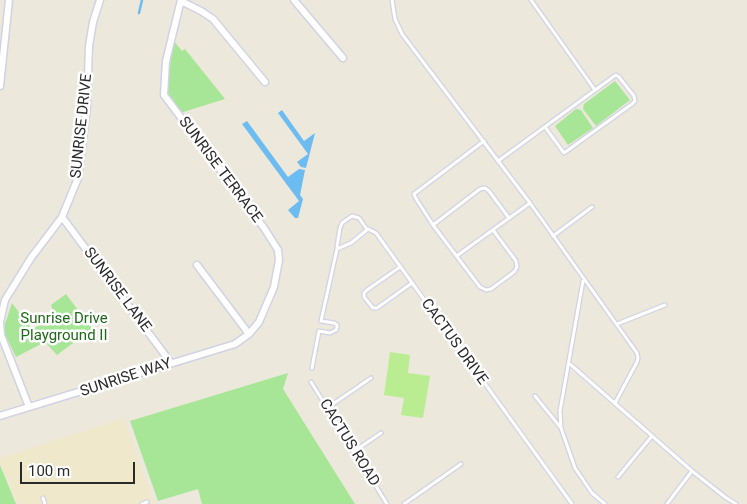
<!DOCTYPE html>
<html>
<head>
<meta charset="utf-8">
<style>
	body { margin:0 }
	#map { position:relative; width:747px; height:504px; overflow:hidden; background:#ede8dc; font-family:Roboto,sans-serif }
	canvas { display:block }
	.scale { position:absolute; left:20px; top:462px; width:115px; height:22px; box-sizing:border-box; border:2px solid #2a2a2a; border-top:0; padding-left:6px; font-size:15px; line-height:18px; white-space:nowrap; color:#2a2a2a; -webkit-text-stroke:4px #fff; paint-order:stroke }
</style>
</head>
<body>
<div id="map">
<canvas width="747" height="504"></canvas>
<div class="scale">100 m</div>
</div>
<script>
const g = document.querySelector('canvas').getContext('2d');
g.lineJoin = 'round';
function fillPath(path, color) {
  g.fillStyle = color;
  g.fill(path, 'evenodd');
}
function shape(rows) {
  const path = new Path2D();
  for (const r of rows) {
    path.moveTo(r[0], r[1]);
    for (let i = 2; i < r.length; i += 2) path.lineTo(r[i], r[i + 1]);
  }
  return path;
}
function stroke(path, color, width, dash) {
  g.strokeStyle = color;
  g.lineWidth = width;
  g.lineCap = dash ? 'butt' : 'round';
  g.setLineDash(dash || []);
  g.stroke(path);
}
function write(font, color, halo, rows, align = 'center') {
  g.font = font + ' Roboto,sans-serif';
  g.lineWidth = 5;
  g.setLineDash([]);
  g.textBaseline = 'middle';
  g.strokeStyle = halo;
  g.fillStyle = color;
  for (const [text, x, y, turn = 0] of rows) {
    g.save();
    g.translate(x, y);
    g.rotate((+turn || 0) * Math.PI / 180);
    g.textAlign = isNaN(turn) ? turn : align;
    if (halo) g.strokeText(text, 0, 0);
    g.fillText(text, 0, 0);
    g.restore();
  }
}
fillPath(shape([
	[124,418,154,504,18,504,0,462,0,458]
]), '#efe8cb');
fillPath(shape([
	[173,40,182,51,185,49,225,99,180,113,167,93],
	[615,81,630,100,596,126,583,109,584,104],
	[576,109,581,110,593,128,568,145,555,126],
	[66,294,92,329,57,355,45,342,16,357,5,334,5,324,12,303,32,330,54,313,51,305],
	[288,373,283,389,355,504,202,504,198,489,158,501,130,421],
	[0,465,16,504,0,504]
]), '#a7e597');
fillPath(shape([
	[390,352,410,355,408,373,430,376,423,418,401,415,404,398,384,395]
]), '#baed92');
fillPath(shape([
	[282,110,304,141,315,133,306,168,301,167,297,162,308,154,278,113],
	[247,121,288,177,299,169,305,170,300,195,303,199,298,218,295,218,288,210,299,201,242,124]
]), '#6cbcf2');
stroke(shape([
	[139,13,142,0]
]), '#6cbcf2', 2.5);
const service = shape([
	[392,0,395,19,402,34,530,203,637,353,638,358,637,362,615,403],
	[531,0,595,90],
	[484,141,414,194,415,197,433,225,480,287,486,290,491,289,514,272,517,267,516,261,493,230],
	[498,161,613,77,616,75,619,77,634,96,635,101,632,104,564,153,545,127],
	[433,225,480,189,485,188,489,191,509,218],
	[553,236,592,207],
	[337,246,340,228,342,223,352,216,359,218,366,228,376,233,572,504],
	[458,255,530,203],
	[400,267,367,290,364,293,364,297,373,308,377,308,412,283],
	[583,281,560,411,561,428,575,468,592,493,605,504],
	[617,324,665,305],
	[570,364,692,471,725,497,736,504],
	[312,368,319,331,330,333,336,330,337,328,337,325,334,323,321,321,337,249,351,243,368,229],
	[311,382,387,504],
	[535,396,561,428],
	[327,408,371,378],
	[353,452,381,433],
	[618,477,652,436],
	[43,498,45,504],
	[142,504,147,502],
	[404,504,461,464],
	[667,504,692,471]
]);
const minor = shape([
	[294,0,343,58],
	[181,1,201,11,213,19,265,82],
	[0,86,9,0],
	[62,217,171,363],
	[197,265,249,334],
	[29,407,1,335,0,322,5,300,31,258,62,217,78,178,87,106,89,46,93,22,100,0],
	[0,416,235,344,249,334,259,322,274,287,279,260,278,250,264,228,164,95,166,61,181,0]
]);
stroke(service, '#d1d2e4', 5.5);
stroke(minor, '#d1d2e4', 9);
stroke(service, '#fff', 3);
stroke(minor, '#fff', 6);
write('15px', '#2a2a2a', '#fff', [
	["SUNRISE DRIVE",82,126,-84],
	["SUNRISE TERRACE",220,170,53],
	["SUNRISE LANE",117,290,53],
	["CACTUS DRIVE",454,342,54],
	["SUNRISE WAY",126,378,-18],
	["CACTUS ROAD",349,443,58]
]);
write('15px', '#1e6a18', '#fff', [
	["Sunrise Drive",64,319],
	["Playground II",64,336]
]);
</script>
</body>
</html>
